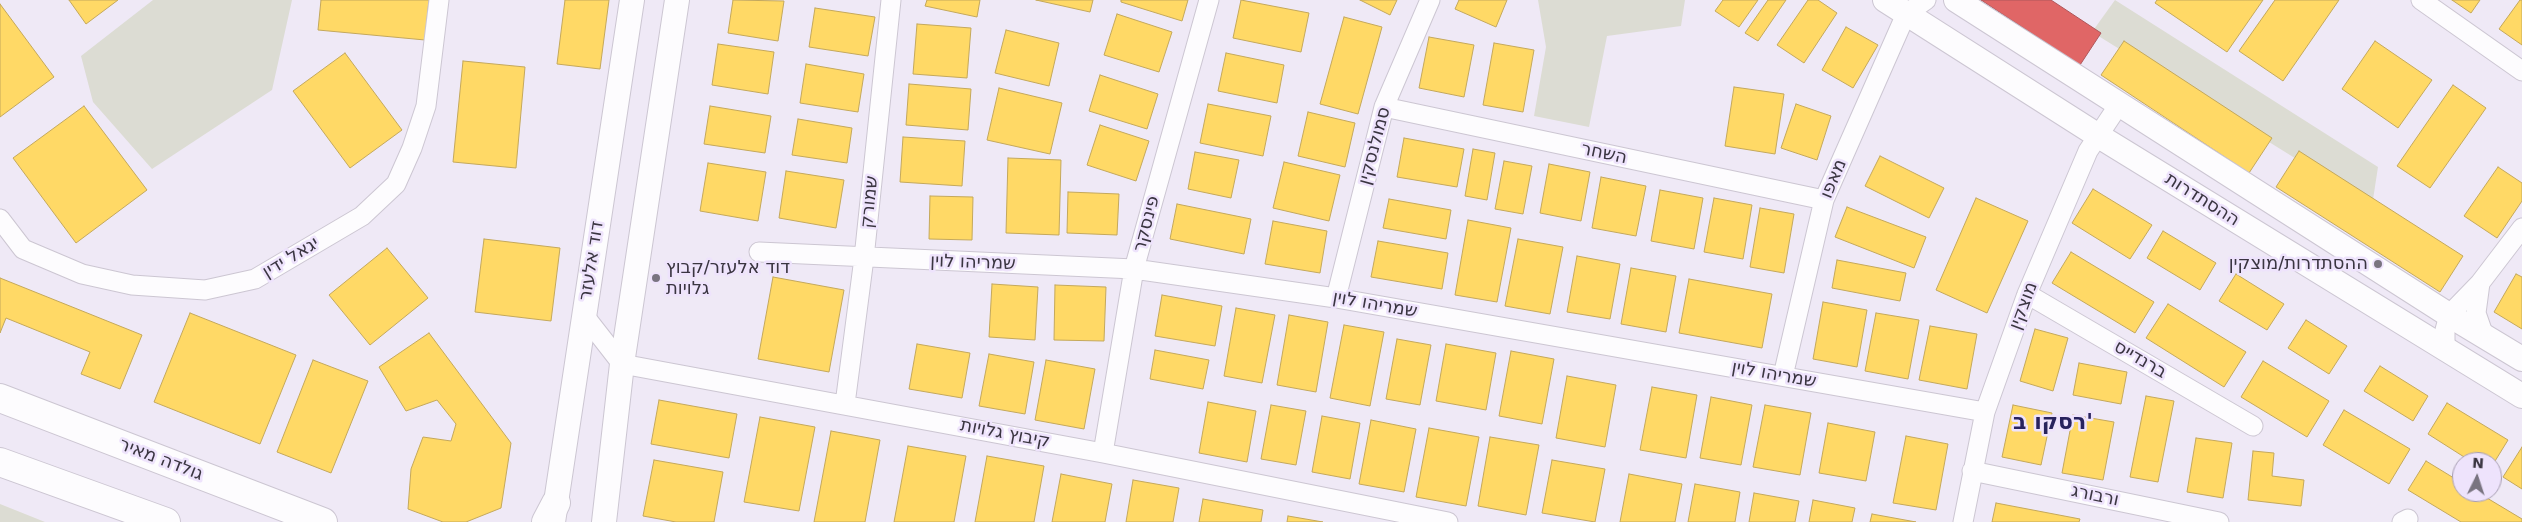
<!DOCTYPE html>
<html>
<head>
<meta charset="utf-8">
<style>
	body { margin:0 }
	#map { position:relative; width:2522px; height:522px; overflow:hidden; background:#efe9f6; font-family:"DejaVu Sans",sans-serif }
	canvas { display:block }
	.north { position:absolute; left:2452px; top:452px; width:50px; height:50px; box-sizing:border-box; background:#eee3fc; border:1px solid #a69db1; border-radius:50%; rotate:4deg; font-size:14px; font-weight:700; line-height:20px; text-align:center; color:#3a3541 }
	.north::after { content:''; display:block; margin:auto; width:18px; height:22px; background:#797480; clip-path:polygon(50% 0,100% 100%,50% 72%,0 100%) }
</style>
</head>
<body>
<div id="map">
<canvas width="2522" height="522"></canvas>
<div class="north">N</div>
</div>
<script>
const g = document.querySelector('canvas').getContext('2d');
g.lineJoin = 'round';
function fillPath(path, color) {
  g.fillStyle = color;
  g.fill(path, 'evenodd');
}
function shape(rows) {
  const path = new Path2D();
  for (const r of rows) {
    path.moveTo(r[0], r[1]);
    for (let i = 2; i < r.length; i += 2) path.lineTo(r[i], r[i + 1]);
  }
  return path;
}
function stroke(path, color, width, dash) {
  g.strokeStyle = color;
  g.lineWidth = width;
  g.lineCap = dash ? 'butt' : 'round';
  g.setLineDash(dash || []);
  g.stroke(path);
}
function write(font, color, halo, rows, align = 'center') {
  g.font = font + ' "DejaVu Sans","Noto Sans Hebrew",sans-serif';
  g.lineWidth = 5;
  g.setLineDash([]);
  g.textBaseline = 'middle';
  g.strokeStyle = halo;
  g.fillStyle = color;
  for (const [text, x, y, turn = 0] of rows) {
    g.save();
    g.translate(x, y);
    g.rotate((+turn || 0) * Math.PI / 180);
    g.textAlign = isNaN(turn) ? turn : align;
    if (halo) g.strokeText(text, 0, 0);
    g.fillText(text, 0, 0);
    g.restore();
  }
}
fillPath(shape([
	[153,0,292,0,272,90,152,169,93,102,81,56],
	[1538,0,1685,0,1681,26,1607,36,1589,127,1534,116,1546,47],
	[2115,0,2378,167,2372,206,2092,32],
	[0,504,45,522,0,522]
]), '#dcdcd3');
const homes = shape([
	[69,0,118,0,86,24,69,0],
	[321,0,429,0,425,40,318,30,321,0],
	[565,0,609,0,600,69,557,64,565,0],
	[733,0,784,1,778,41,728,33,733,0],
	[927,0,980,0,977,17,925,6,927,0],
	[1036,0,1093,0,1090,12,1036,0],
	[1121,0,1188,0,1182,21,1121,2,1121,0],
	[1241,0,1309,13,1301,52,1233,38,1241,0],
	[1360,0,1397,0,1390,15,1360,0],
	[1459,0,1507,0,1496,27,1455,9,1459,0],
	[1723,0,1758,0,1739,27,1715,11,1723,0],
	[1768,0,1786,0,1758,41,1745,33,1768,0],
	[1808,0,1818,0,1837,13,1804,63,1777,45,1808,0],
	[2157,0,2263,0,2227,52,2155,3,2157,0],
	[2275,0,2339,0,2283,81,2239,51,2275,0],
	[2452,0,2480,0,2471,13,2452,0],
	[2520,0,2522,0,2522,45,2499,29,2520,0],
	[0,4,54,77,0,117,0,4],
	[815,8,875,17,868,56,809,47,815,8],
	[1117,14,1172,32,1159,72,1104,55,1117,14],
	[1344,17,1382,27,1358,114,1320,104,1344,17],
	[917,24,971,28,967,78,913,74,917,24],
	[1846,27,1878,45,1853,88,1822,70,1846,27],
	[1006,30,1059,43,1049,86,995,73,1006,30],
	[1429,37,1474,45,1464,97,1419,88,1429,37],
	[2124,41,2272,138,2249,173,2101,75,2124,41],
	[2375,41,2432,80,2398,128,2342,89,2375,41],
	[1494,43,1534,50,1523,112,1483,105,1494,43],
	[718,44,774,52,768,94,712,85,718,44],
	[345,53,402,130,350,168,293,91,345,53],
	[1226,53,1284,65,1277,103,1218,91,1226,53],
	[463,61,525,67,516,168,453,162,463,61],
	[806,64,864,74,858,112,800,103,806,64],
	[1100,75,1158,94,1147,129,1089,111,1100,75],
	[909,84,971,89,968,130,906,125,909,84],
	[2453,85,2486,108,2430,188,2397,166,2453,85],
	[1734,87,1784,94,1775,154,1725,146,1734,87],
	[999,88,1062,103,1050,154,987,140,999,88],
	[1208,104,1271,116,1263,156,1200,143,1208,104],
	[1796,104,1831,116,1817,160,1781,148,1796,104],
	[84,106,147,190,76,243,13,158,84,106],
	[710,106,771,116,765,153,704,144,710,106],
	[1308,112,1355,123,1345,167,1298,156,1308,112],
	[798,119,852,128,847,163,792,155,798,119],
	[1100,125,1149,141,1136,181,1087,165,1100,125],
	[903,137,965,141,962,186,900,182,903,137],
	[1404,138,1464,149,1457,187,1397,177,1404,138],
	[1473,149,1495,153,1487,200,1465,196,1473,149],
	[2299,151,2463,256,2440,292,2276,187,2299,151],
	[1195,152,1239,160,1231,198,1188,189,1195,152],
	[1880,156,1944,188,1929,218,1865,186,1880,156],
	[1008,158,1061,160,1059,235,1006,233,1008,158],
	[1504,161,1532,166,1523,214,1495,209,1504,161],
	[1284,162,1340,175,1329,221,1273,208,1284,162],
	[708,163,766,172,758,221,700,211,708,163],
	[1549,164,1590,172,1581,221,1540,213,1549,164],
	[2498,167,2522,183,2522,201,2497,238,2464,216,2498,167],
	[786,171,844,180,836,228,779,218,786,171],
	[1601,177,1646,186,1636,236,1592,228,1601,177],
	[2093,189,2152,225,2130,259,2072,223,2093,189],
	[1660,190,1703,198,1694,249,1651,241,1660,190],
	[1068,192,1119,194,1117,235,1067,233,1068,192],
	[930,196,973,197,972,240,929,239,930,196],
	[1714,198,1752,205,1743,259,1704,252,1714,198],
	[1976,198,2028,221,1987,313,1936,290,1976,198],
	[1389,199,1451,210,1446,239,1383,228,1389,199],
	[1177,204,1251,219,1244,254,1170,239,1177,204],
	[1847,207,1926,237,1914,268,1835,237,1847,207],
	[1760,208,1794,214,1784,273,1750,267,1760,208],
	[1468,220,1511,228,1497,302,1455,295,1468,220],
	[1273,221,1327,231,1320,273,1265,264,1273,221],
	[2163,231,2216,263,2200,290,2147,258,2163,231],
	[484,239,560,248,551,321,475,312,484,239],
	[1518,239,1563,247,1550,314,1505,306,1518,239],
	[1378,241,1448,253,1442,289,1371,277,1378,241],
	[387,248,428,298,370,345,329,295,387,248],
	[2071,252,2154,302,2135,333,2052,283,2071,252],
	[1577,256,1620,264,1610,319,1567,312,1577,256],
	[1837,260,1906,273,1900,301,1832,288,1837,260],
	[1631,268,1676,276,1666,332,1621,324,1631,268],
	[2236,274,2284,304,2267,330,2219,301,2236,274],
	[2516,274,2522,277,2522,329,2494,312,2516,274],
	[773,277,844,290,829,372,758,359,773,277],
	[0,278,142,335,120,389,81,374,90,352,6,318,0,333,0,278],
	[1689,279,1772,294,1762,348,1679,333,1689,279],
	[992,284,1038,287,1035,340,989,337,992,284],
	[1055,285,1106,287,1104,341,1054,340,1055,285],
	[1162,295,1222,306,1215,346,1155,336,1162,295],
	[1823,302,1867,310,1857,367,1813,359,1823,302],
	[2168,304,2246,352,2224,387,2146,338,2168,304],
	[1236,308,1275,315,1262,383,1224,376,1236,308],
	[190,313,296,355,260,444,154,402,190,313],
	[1876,313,1919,320,1908,379,1865,371,1876,313],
	[1289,315,1328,322,1316,392,1277,385,1289,315],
	[2306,320,2347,346,2329,374,2288,348,2306,320],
	[1344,325,1384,332,1370,406,1330,398,1344,325],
	[1930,326,1977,334,1967,389,1919,380,1930,326],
	[2035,329,2068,338,2053,391,2020,381,2035,329],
	[429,333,511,443,501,508,466,522,443,522,408,509,411,469,423,437,451,441,456,424,437,400,406,411,379,367,429,333],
	[1397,339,1431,345,1420,405,1386,399,1397,339],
	[917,344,970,353,962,398,909,389,917,344],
	[1446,344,1496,353,1486,410,1436,401,1446,344],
	[1155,350,1209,360,1203,389,1150,379,1155,350],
	[1511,351,1554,359,1542,424,1499,416,1511,351],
	[989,354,1034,362,1025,414,979,406,989,354],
	[313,360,368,381,331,473,277,452,313,360],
	[1046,360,1095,369,1084,429,1035,420,1046,360],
	[2263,361,2329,401,2307,437,2241,397,2263,361],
	[2079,363,2127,372,2121,404,2073,395,2079,363],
	[2380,366,2428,396,2413,421,2364,391,2380,366],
	[1567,376,1616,385,1605,447,1556,438,1567,376],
	[1652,387,1697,395,1686,458,1640,450,1652,387],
	[2146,396,2174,401,2158,482,2130,477,2146,396],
	[1711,397,1752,405,1741,465,1700,458,1711,397],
	[659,400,737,414,729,458,651,444,659,400],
	[1208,402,1256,411,1247,462,1199,453,1208,402],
	[2447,403,2508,440,2492,466,2492,462,2472,462,2428,434,2447,403],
	[1271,405,1306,411,1296,465,1261,459,1271,405],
	[1765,405,1811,413,1800,475,1753,467,1765,405],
	[2013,405,2052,413,2041,465,2002,457,2013,405],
	[2344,410,2410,449,2389,484,2323,445,2344,410],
	[2073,415,2114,422,2103,480,2062,473,2073,415],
	[1322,416,1360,423,1350,479,1312,472,1322,416],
	[760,417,815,427,799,511,744,502,760,417],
	[1371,420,1416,429,1404,492,1359,484,1371,420],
	[1828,423,1875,432,1866,481,1819,473,1828,423],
	[1429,428,1479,437,1466,506,1416,497,1429,428],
	[831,431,880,440,865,522,814,522,831,431],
	[1906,436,1948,444,1936,510,1893,503,1906,436],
	[1490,437,1539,445,1526,515,1478,506,1490,437],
	[2196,438,2232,443,2223,498,2187,492,2196,438],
	[908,446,966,456,954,522,894,522,908,446],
	[2522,447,2522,489,2503,477,2522,447],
	[2253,451,2274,453,2272,476,2304,480,2301,506,2248,500,2253,451],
	[987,456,1044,466,1034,522,975,522,987,456],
	[654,460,723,472,714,522,676,522,643,516,654,460],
	[1552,460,1605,469,1595,522,1542,513,1552,460],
	[2426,461,2462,483,2462,492,2477,492,2522,519,2522,522,2461,522,2408,490,2426,461],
	[1061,474,1112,484,1105,522,1052,522,1061,474],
	[1629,474,1682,484,1675,522,1620,522,1629,474],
	[1133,480,1179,488,1173,522,1126,522,1133,480],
	[1695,484,1740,492,1735,522,1688,522,1695,484],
	[1754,493,1799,501,1795,522,1749,522,1754,493],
	[1203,499,1263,510,1261,522,1199,522,1203,499],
	[1813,500,1855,508,1852,522,1809,522,1813,500],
	[1996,503,2080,519,2079,522,1992,522,1996,503],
	[1872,514,1916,522,1870,522,1872,514],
	[1288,516,1323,522,1287,522,1288,516]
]);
fillPath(homes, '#ffd966');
stroke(homes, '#c4a85b', 1);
const shops = shape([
	[1981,0,2051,0,2101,33,2080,65,1981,0]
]);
fillPath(shops, '#e06666');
stroke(shops, '#ae575b', 1);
const minor = shape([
	[2421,0,2522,71],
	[1384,107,1824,200],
	[0,219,23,249,82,274,132,285,205,290,255,279,362,216,396,184,412,148,426,106,439,0],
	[759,252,1134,269,1336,298,1985,412],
	[2480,283,2476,313,2484,336],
	[2027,294,2253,426],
	[1336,298,1384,107,1430,0],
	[583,314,622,364,1103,453,1448,522],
	[2445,350,2445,330,2449,315,2480,283,2522,228],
	[1783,376,1824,200,1906,14,1926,0],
	[845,404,864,258,891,0],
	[1103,453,1134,269,1209,0],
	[1972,471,2219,522],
	[1963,522,1985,412,2027,294,2088,151,2120,103],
	[2402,522,2408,519]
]);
const tertiary = shape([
	[1885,0,2097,135,2522,396],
	[1956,0,2449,315,2522,359],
	[553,522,632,0],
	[604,522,622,364,677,0]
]);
const secondary = shape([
	[0,398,323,522],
	[0,462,166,522],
	[546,522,556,503]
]);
stroke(minor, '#ccc6d2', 21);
stroke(tertiary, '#ccc6d2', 26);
stroke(secondary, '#ccc6d2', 30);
stroke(minor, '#fdfcfe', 19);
stroke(tertiary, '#fdfcfe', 24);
stroke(secondary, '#fdfcfe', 28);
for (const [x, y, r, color] of [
	[2378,264,5,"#797480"],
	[656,278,5,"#797480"]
]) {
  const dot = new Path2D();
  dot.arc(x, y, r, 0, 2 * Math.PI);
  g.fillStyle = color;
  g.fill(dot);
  stroke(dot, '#eee3fc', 2);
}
write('18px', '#3a3541', '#eee3fc', [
	["סמולנסקין",1375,146,-75],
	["השחר",1604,154,12],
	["מאפו",1834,179,-67],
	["ההסתדרות",2202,200,32],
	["שמורק",870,202,-84],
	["פינסקר",1147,224,-75],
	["יגאל ידין",291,258,-31],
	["דוד אלעזר",592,261,-81],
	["שמריהו לוין",973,263,2],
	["שמריהו לוין",1375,305,10],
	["מוצקין",2024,306,-69],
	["ברנדייס",2140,360,30],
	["שמריהו לוין",1774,375,10],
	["קיבוץ גלויות",1005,434,11],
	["גולדה מאיר",161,460,21],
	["ורבורג",2095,496,12]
]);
write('18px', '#3a3541', '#eee3fc', [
	["ההסתדרות/מוצקין",2368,264],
	["דוד אלעזר/קבוץ",666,268,"left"],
	["גלויות",666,289,"left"]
], 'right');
write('bold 22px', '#28235d', '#eee3fc', [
	["רסקו ב'",2053,423]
]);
</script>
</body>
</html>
